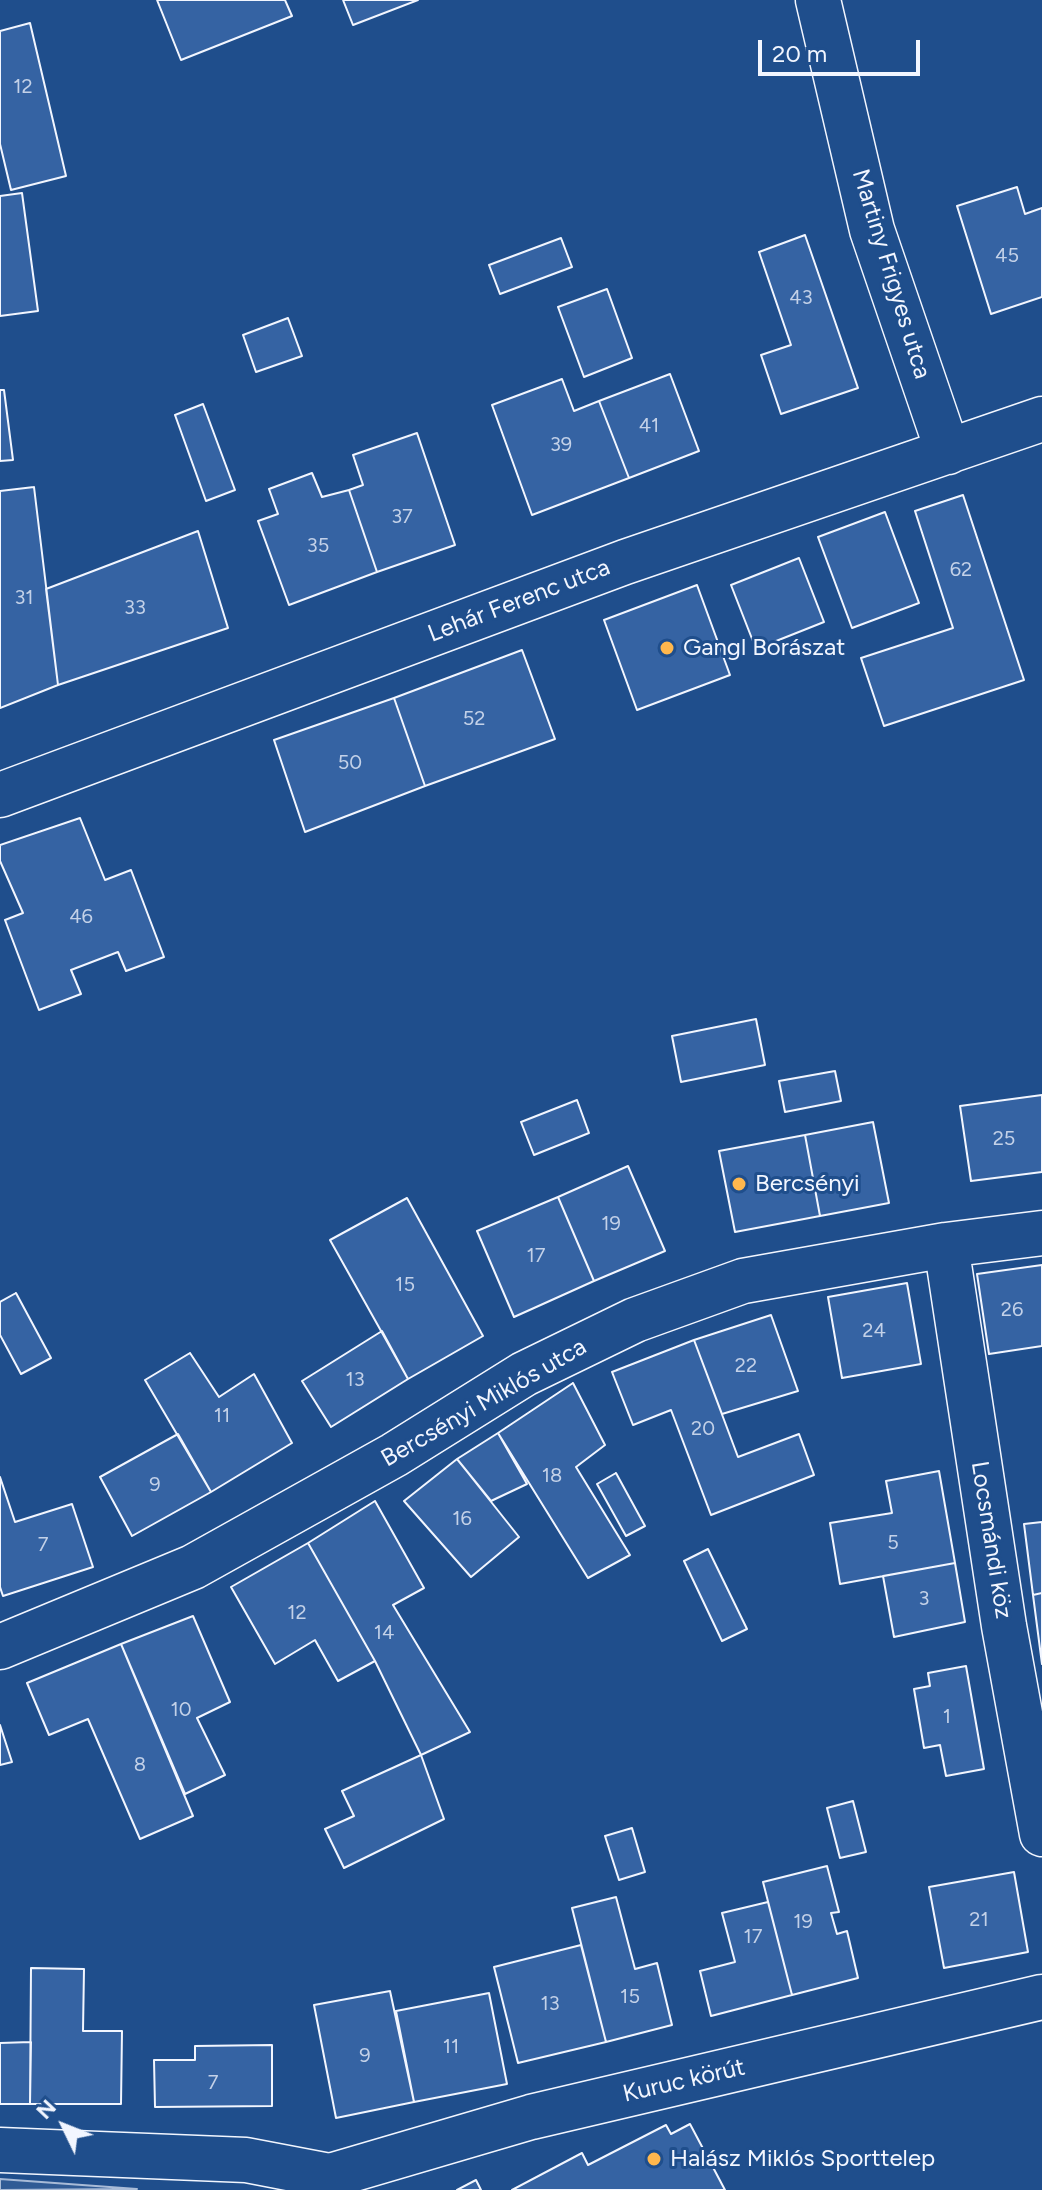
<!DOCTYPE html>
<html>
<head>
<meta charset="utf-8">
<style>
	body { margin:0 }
	#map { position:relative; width:1042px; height:2190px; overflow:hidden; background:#1f4e8c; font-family:Figtree,sans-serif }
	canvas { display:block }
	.north { position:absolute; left:24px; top:2086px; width:80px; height:80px; -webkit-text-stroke:6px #1f4e8c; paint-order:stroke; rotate:313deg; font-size:22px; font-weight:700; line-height:32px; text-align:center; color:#f2f6ff }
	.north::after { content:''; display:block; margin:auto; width:28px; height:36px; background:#f2f6ff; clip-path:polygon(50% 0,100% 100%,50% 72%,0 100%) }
	.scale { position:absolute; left:758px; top:40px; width:162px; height:36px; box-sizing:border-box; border:4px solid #f2f6ff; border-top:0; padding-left:10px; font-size:24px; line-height:28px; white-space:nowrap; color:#f2f6ff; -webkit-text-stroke:6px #1f4e8c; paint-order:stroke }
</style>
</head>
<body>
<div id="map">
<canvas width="1042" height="2190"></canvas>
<div class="north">N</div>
<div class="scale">20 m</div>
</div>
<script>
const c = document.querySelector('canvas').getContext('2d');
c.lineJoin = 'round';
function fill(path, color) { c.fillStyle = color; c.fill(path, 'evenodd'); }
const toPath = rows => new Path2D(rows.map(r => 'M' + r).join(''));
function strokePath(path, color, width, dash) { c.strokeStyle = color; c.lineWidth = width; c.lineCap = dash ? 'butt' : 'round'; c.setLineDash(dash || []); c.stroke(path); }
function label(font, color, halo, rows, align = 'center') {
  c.font = font + ' Figtree,sans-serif'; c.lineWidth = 6; c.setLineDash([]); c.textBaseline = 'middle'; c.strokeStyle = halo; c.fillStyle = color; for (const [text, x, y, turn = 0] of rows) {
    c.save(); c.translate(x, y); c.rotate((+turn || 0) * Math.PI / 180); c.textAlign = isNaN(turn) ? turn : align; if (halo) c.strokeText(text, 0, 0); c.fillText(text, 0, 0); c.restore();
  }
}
const green = toPath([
	[0,2179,137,2189,0,2190,0,2179]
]);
fill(green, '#305b95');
strokePath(green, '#a8bbd7', 2);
const building = toPath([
	[157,0,285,0,292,16,181,60,157,0],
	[343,0,418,0,353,25,343,0],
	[30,23,66,176,11,190,0,144,0,31,30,23],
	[1017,187,1025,214,1042,208,1042,297,991,314,957,206,1017,187],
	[22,193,38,311,0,316,0,196,22,193],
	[805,235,858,388,781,414,761,355,791,345,759,252,805,235],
	[561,238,572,267,500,294,489,265,561,238],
	[607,289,632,358,584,377,558,307,607,289],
	[288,318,302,356,256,372,243,335,288,318],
	[670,374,699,451,629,478,599,401,670,374],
	[562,379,574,411,599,401,629,478,532,515,492,405,562,379],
	[0,390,4,390,13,460,0,461,0,390],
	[203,404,235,490,206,501,175,415,203,404],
	[417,433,455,545,377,572,349,490,363,485,353,455,417,433],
	[312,473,322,497,349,490,377,572,289,605,258,521,278,514,269,489,312,473],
	[34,487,58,685,0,708,0,491,34,487],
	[963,495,1024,680,884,726,861,658,953,628,915,511,963,495],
	[885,512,919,603,852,628,818,537,885,512],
	[198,531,228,628,58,685,46,589,198,531],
	[799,558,824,622,756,649,731,585,799,558],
	[697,585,730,675,637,710,604,620,697,585],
	[522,650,555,739,425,786,394,698,522,650],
	[394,698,425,786,305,832,274,740,394,698],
	[80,818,105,880,131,870,164,957,126,971,118,952,71,970,81,994,39,1010,5,920,23,913,0,861,0,845,80,818],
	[756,1019,765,1065,681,1082,672,1036,756,1019],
	[835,1071,841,1101,785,1112,779,1081,835,1071],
	[1042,1095,1042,1172,971,1181,960,1106,1042,1095],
	[577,1100,589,1133,534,1155,521,1122,577,1100],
	[873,1122,889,1203,820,1216,805,1135,873,1122],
	[805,1135,820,1216,735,1232,719,1151,805,1135],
	[628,1166,665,1251,594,1281,558,1197,628,1166],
	[558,1197,594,1281,514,1317,477,1231,558,1197],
	[407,1198,483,1336,408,1379,330,1240,407,1198],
	[1042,1265,1042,1346,989,1354,977,1274,1042,1265],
	[907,1283,921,1364,842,1378,828,1297,907,1283],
	[16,1293,51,1358,21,1374,0,1335,0,1302,16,1293],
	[771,1315,798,1391,722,1414,694,1340,771,1315],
	[382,1331,408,1379,331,1427,302,1381,382,1331],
	[694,1340,738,1457,799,1434,814,1475,711,1515,671,1410,633,1425,612,1372,694,1340],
	[190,1353,219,1397,254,1374,292,1443,211,1492,145,1380,190,1353],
	[573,1383,605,1445,576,1467,630,1555,588,1578,498,1433,573,1383],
	[498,1433,527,1484,491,1501,457,1459,498,1433],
	[178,1434,211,1492,132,1536,100,1477,178,1434],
	[457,1459,519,1537,471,1577,404,1501,457,1459],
	[939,1471,955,1563,840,1584,830,1523,892,1513,886,1481,939,1471],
	[616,1473,645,1526,626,1536,597,1484,616,1473],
	[0,1477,15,1522,72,1504,93,1567,3,1596,0,1587,0,1477],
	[375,1501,424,1588,393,1605,470,1732,421,1755,375,1661,308,1543,375,1501],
	[1042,1522,1042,1593,1033,1595,1024,1524,1042,1522],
	[308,1543,375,1661,338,1681,315,1640,275,1664,231,1587,308,1543],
	[708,1549,747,1629,722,1641,684,1561,708,1549],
	[955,1563,965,1622,894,1637,883,1576,955,1563],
	[1042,1593,1042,1664,1033,1595,1042,1593],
	[193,1616,230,1702,197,1718,225,1775,185,1794,121,1644,193,1616],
	[121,1644,193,1816,140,1839,88,1719,49,1735,27,1683,121,1644],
	[966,1666,984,1769,946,1776,940,1745,924,1748,914,1689,930,1686,928,1673,966,1666],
	[0,1725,12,1762,0,1765,0,1725],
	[421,1755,444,1819,344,1868,325,1829,354,1816,342,1791,421,1755],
	[853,1801,866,1852,840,1858,827,1808,853,1801],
	[632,1828,645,1872,619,1880,605,1836,632,1828],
	[827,1866,839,1912,831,1913,837,1934,847,1931,858,1978,792,1995,763,1882,827,1866],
	[1014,1872,1028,1952,944,1968,929,1887,1014,1872],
	[616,1897,635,1969,657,1963,672,2025,606,2042,572,1908,616,1897],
	[768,1902,792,1995,711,2016,700,1971,735,1962,722,1913,768,1902],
	[581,1945,606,2042,518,2063,494,1967,581,1945],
	[31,1968,84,1969,83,2031,122,2031,121,2104,30,2104,31,1968],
	[390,1991,414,2102,336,2118,314,2005,390,1991],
	[489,1993,507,2084,414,2102,396,2011,489,1993],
	[31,2042,30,2104,0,2104,0,2043,31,2042],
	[272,2045,272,2106,155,2107,154,2060,195,2060,195,2046,272,2045],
	[690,2124,725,2190,512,2190,582,2153,588,2165,666,2125,671,2134,690,2124],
	[476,2180,481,2190,457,2190,476,2180]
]);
fill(building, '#3563a3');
strokePath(building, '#f2f6ff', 2);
const minor = toPath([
	[818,0,872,230,948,452],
	[0,795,625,562,1042,419],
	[946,1245,1004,1626,1042,1834],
	[0,1647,193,1567,394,1455,524,1374,635,1320,743,1281,946,1245,1042,1233],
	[0,2150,246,2160,330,2176],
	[310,2190,330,2176,531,2117,1042,1997]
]);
strokePath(minor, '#f2f6ff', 47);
strokePath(minor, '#1f4e8c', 44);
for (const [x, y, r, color] of [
	[667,648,8,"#ffb74d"],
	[739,1184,8,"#ffb74d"],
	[654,2159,8,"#ffb74d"]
]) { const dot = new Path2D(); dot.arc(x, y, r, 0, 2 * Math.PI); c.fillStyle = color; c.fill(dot); strokePath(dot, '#1f4e8c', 3); }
label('20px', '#c3d1e8', null, [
	["12",23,87],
	["45",1007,256],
	["43",801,298],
	["41",649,426],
	["39",561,445],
	["37",402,517],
	["35",318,546],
	["62",961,570],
	["31",24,598],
	["33",135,608],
	["52",474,719],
	["50",350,763],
	["46",81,917],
	["25",1004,1139],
	["19",611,1224],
	["17",536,1256],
	["15",405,1285],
	["26",1012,1310],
	["24",874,1331],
	["22",746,1366],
	["13",355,1380],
	["11",222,1416],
	["20",703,1429],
	["18",552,1476],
	["9",155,1485],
	["16",462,1519],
	["5",893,1543],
	["7",43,1545],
	["3",924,1599],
	["12",297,1613],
	["14",384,1633],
	["10",181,1710],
	["1",947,1717],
	["8",140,1765],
	["21",979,1920],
	["19",803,1922],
	["17",753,1937],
	["15",630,1997],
	["13",550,2004],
	["11",451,2047],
	["9",365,2056],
	["7",213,2083]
]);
label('24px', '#f2f6ff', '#1f4e8c', [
	["Martiny Frigyes utca",891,274,73],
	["Lehár Ferenc utca",519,601,-21],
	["Bercsényi Miklós utca",484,1403,-30],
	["Locsmándi köz",991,1540,81],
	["Kuruc körút",684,2081,-13]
]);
label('24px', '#f2f6ff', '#1f4e8c', [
	["Gangl Borászat",683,648],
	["Bercsényi",755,1184],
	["Halász Miklós Sporttelep",670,2159]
], 'left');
</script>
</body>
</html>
